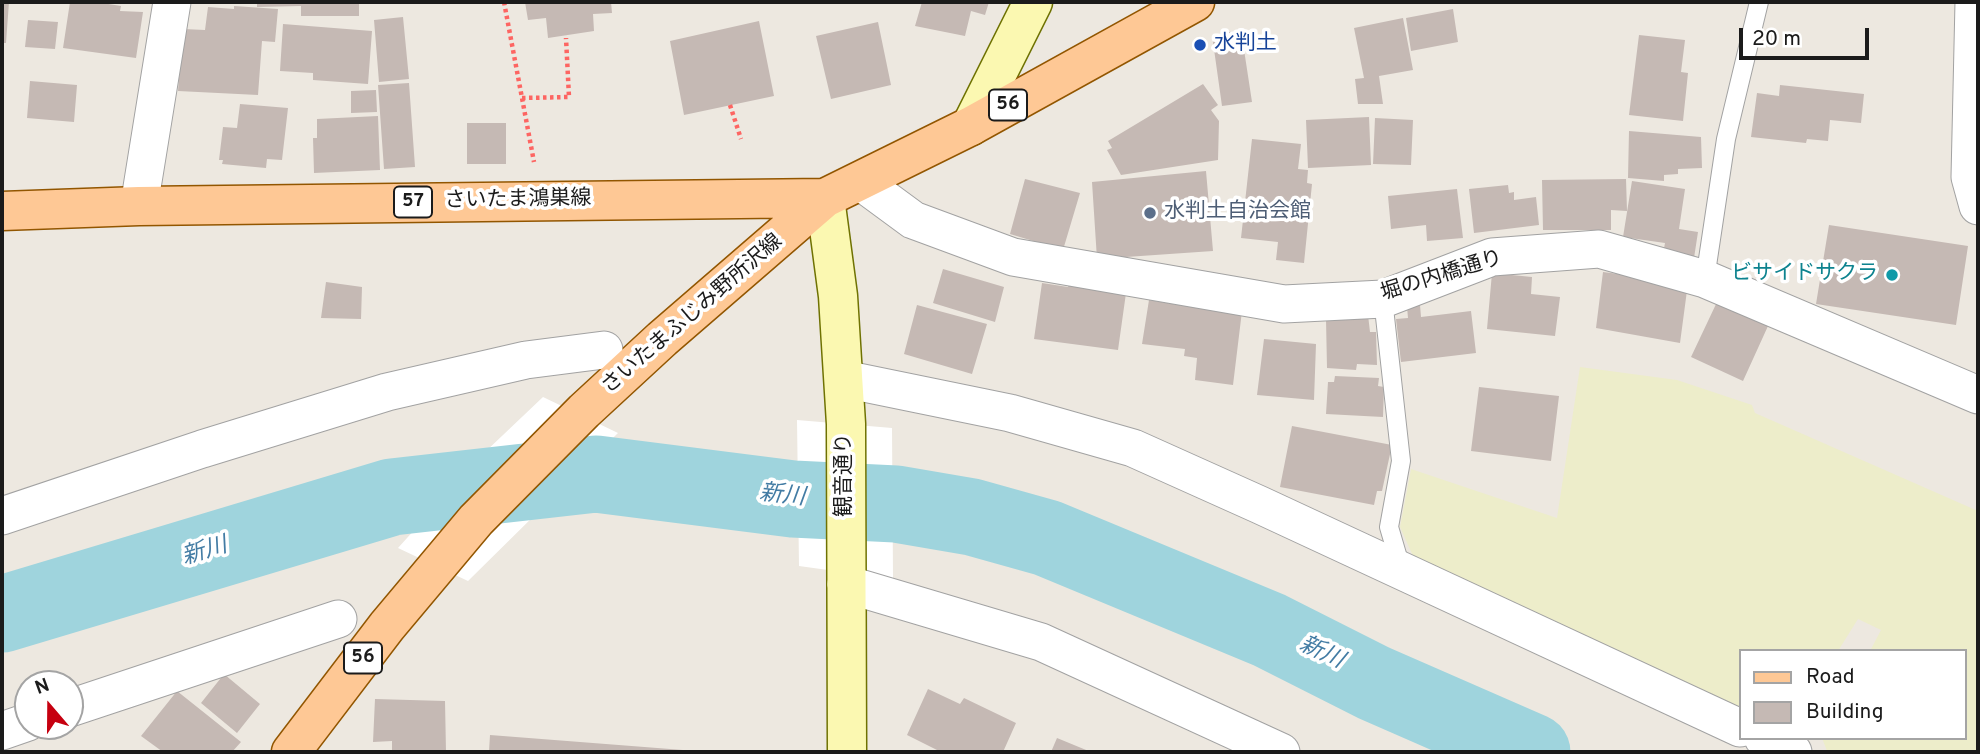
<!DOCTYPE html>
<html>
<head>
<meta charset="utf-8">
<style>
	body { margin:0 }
	#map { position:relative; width:1980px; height:754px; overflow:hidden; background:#ede8e0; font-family:Overpass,sans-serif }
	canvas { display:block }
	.frame { position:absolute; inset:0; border:4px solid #1b1b1b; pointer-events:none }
	.legend { position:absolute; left:1739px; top:649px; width:228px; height:91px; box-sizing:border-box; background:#fff; border:2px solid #a4a4a4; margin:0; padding:9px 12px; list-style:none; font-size:21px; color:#1b1b1b }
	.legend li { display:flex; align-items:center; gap:14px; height:35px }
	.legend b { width:35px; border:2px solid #a4a4a4 }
	.north { position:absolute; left:14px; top:670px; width:70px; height:70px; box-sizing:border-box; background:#fff; border:2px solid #a4a4a4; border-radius:50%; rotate:340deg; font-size:19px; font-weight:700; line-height:28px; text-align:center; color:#1b1b1b }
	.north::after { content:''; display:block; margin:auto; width:24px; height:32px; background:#c60010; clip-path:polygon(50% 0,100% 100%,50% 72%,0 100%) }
	.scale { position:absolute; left:1739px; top:28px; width:130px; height:32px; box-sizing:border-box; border:4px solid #1b1b1b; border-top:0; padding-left:9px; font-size:21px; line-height:24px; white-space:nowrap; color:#1b1b1b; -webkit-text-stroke:5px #fff; paint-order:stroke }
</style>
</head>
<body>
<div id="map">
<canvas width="1980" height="754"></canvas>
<div class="frame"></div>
<ul class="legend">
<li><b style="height:9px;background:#fec895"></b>Road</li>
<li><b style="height:19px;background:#c5b9b4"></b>Building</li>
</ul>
<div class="north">N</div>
<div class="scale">20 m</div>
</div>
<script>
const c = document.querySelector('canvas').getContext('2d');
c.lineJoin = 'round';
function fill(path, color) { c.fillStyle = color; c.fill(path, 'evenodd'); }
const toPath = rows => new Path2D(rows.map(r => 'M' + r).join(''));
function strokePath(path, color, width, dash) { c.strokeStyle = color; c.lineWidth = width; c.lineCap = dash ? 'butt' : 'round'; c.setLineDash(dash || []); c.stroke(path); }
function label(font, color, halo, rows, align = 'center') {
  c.font = font + ' Overpass,"Noto Sans JP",sans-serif'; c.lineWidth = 7; c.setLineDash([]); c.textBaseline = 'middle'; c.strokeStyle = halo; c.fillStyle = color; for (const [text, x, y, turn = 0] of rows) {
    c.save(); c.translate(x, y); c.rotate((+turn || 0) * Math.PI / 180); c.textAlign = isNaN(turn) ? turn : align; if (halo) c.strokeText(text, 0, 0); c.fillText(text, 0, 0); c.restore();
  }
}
fill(toPath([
	[1580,367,1677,380,1752,405,1755,413,1978,511,1978,752,1831,752,1827,751,1822,738,1964,738,1964,651,1870,651,1881,630,1858,619,1838,651,1740,651,1740,712,1413,556,1400,527,1411,469,1557,518]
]), '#ededca');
fill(toPath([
	[543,397,618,433,468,581,398,548,483,454],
	[797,420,892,428,893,579,799,566]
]), '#fff');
strokePath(toPath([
	[2,614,392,497,596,474,793,499,896,504,972,517,1047,538,1269,630,1374,683,1532,752]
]), '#9fd4dd', 77);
fill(toPath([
	[2,2,9,2,6,43,2,43],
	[70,2,96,2,121,6,120,11,143,12,136,58,63,48],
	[257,2,359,2,359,16,301,16,301,6,257,7],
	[525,2,611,2,612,13,593,14,594,31,548,38,546,18,528,20],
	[922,2,989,2,985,15,971,11,965,36,915,26],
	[234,6,278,9,275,42,262,41,258,95,178,91,183,29,205,30,208,7,234,9],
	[1453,9,1458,42,1411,51,1406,18],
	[403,17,409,79,379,82,374,20],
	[1403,18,1413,70,1379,76,1383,104,1358,104,1355,79,1364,78,1354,28],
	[28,20,58,22,55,49,25,47],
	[759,21,774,96,684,115,670,41],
	[878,22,891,85,831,99,816,36],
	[283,24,372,31,368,84,313,80,313,73,280,71],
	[1241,30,1252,102,1222,106,1212,35],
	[1639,35,1685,40,1681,72,1688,73,1683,121,1629,115],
	[30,81,77,85,74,122,27,118],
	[409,83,415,167,384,169,378,85],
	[1203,84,1218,105,1211,110,1219,121,1218,160,1121,175,1107,150,1112,148,1108,141],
	[1780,85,1864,94,1861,123,1830,120,1828,141,1807,139,1806,143,1751,137,1757,93,1779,96],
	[376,90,377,112,351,113,351,91],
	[240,104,288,108,282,160,267,159,266,168,222,164,223,160,219,160,223,127,237,128],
	[378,116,380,170,314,173,313,138,317,138,317,119],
	[1369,117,1371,165,1308,168,1306,120],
	[1375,118,1413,120,1411,165,1373,164],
	[467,123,506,123,506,164,467,164],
	[1629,131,1701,137,1702,168,1678,169,1678,174,1664,175,1664,181,1628,178],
	[1252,139,1301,144,1298,169,1308,170,1307,183,1312,184,1304,263,1276,260,1278,242,1241,238],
	[1206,171,1213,251,1097,259,1092,182],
	[1025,179,1080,193,1063,250,1010,234],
	[1626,179,1627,211,1611,210,1611,230,1543,230,1542,180],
	[1632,181,1685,189,1679,229,1698,232,1694,258,1663,254,1665,243,1623,237],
	[1508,185,1509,193,1514,192,1514,200,1536,197,1539,225,1474,233,1469,189],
	[1457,189,1463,238,1427,241,1426,225,1391,229,1388,196],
	[1829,225,1968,246,1956,325,1816,304],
	[943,269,1004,287,995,322,933,303],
	[1603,272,1688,283,1680,343,1596,328],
	[1492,273,1532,277,1531,294,1560,297,1555,336,1487,329],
	[326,282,362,287,361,319,321,318],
	[1042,283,1068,287,1069,283,1126,293,1118,350,1034,339],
	[1149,300,1192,307,1193,301,1242,311,1233,385,1195,380,1197,358,1184,356,1185,349,1142,344],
	[1717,302,1768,326,1743,381,1691,357],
	[917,305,987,324,972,374,904,354],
	[1420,305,1421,317,1471,311,1476,353,1401,362,1396,319,1408,318,1407,307],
	[1368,315,1370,332,1376,332,1377,365,1357,364,1356,370,1327,368,1326,319],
	[1264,339,1316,344,1314,400,1257,395],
	[1335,376,1379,378,1378,386,1384,387,1383,417,1326,414,1328,382,1334,382],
	[1479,387,1559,396,1551,461,1471,451],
	[1292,426,1392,445,1382,491,1377,491,1374,505,1280,487],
	[224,674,260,704,237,733,201,703],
	[928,689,960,704,964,698,1016,723,1003,752,941,752,907,735],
	[177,691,241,742,232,752,163,752,141,736],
	[375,699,445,701,446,752,392,752,392,741,373,742],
	[490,735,683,750,683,752,489,752],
	[1057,738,1091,752,1051,752]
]), '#c5b9b4');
const lane = toPath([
	[1705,279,1726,139,1759,2],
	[1383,299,1401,461,1389,527,1401,568]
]);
const street = toPath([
	[1974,2,1970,177,1978,206],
	[860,181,913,220,1013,257,1284,304,1383,299,1492,257,1599,249,1705,279,1978,395],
	[139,206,172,2],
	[844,379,1010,413,1133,448,1260,505,1740,728],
	[2,516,202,449,387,392,526,360,604,350],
	[846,584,1041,642,1281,752],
	[70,708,338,619],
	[2,731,28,722],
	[1763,738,1793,752]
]);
const secondary = toPath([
	[971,126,1033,2],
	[825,198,838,296,846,424,847,752]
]);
const primary = toPath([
	[2,211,139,206,825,198],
	[291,752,387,626,476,520,584,411,662,339,825,198,971,126,1195,2]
]);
strokePath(lane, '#a2a2a2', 20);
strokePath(street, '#a2a2a2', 39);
strokePath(secondary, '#6f7202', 41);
strokePath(primary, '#925600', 41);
strokePath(toPath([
	[504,2,534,162],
	[522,98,569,97,566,38],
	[730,105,741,139]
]), '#fd6562', 4.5, [3.5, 3.5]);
strokePath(lane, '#fff', 18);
strokePath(street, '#fff', 37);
strokePath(secondary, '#fbf8b1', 38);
strokePath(primary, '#fec895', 38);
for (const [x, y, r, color] of [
	[1200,45,7,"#1a4fb4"],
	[1150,213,7,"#5c6f8a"],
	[1892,275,7,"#0f9aa8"]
]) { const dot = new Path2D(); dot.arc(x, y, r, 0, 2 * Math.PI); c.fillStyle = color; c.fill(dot); strokePath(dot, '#fff', 2.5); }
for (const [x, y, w] of [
	[1008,105,38],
	[413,202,38],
	[363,658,38]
]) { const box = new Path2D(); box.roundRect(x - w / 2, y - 15.5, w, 31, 5); c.fillStyle = '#fff'; c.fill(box); strokePath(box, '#1b1b1b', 2); }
label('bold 19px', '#1b1b1b', null, [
	["56",1008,105],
	["57",413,202],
	["56",363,658]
]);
label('21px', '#164399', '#fff', [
	["水判土",1214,45]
], 'left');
label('21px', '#1b1b1b', '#fff', [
	["さいたま鴻巣線",518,201,-1],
	["堀の内橋通り",1442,277,-17],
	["さいたまふじみ野所沢線",693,315,-41],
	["観音通り",846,475,-90]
]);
label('21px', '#4e5e75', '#fff', [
	["水判土自治会館",1164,213]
], 'left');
label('21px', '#0d838f', '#fff', [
	["ビサイドサクラ",1878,275]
], 'right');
label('italic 23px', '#437ca4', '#fff', [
	["新川",782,497,6],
	["新川",205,553,-17],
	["新川",1321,654,25]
]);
</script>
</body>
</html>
